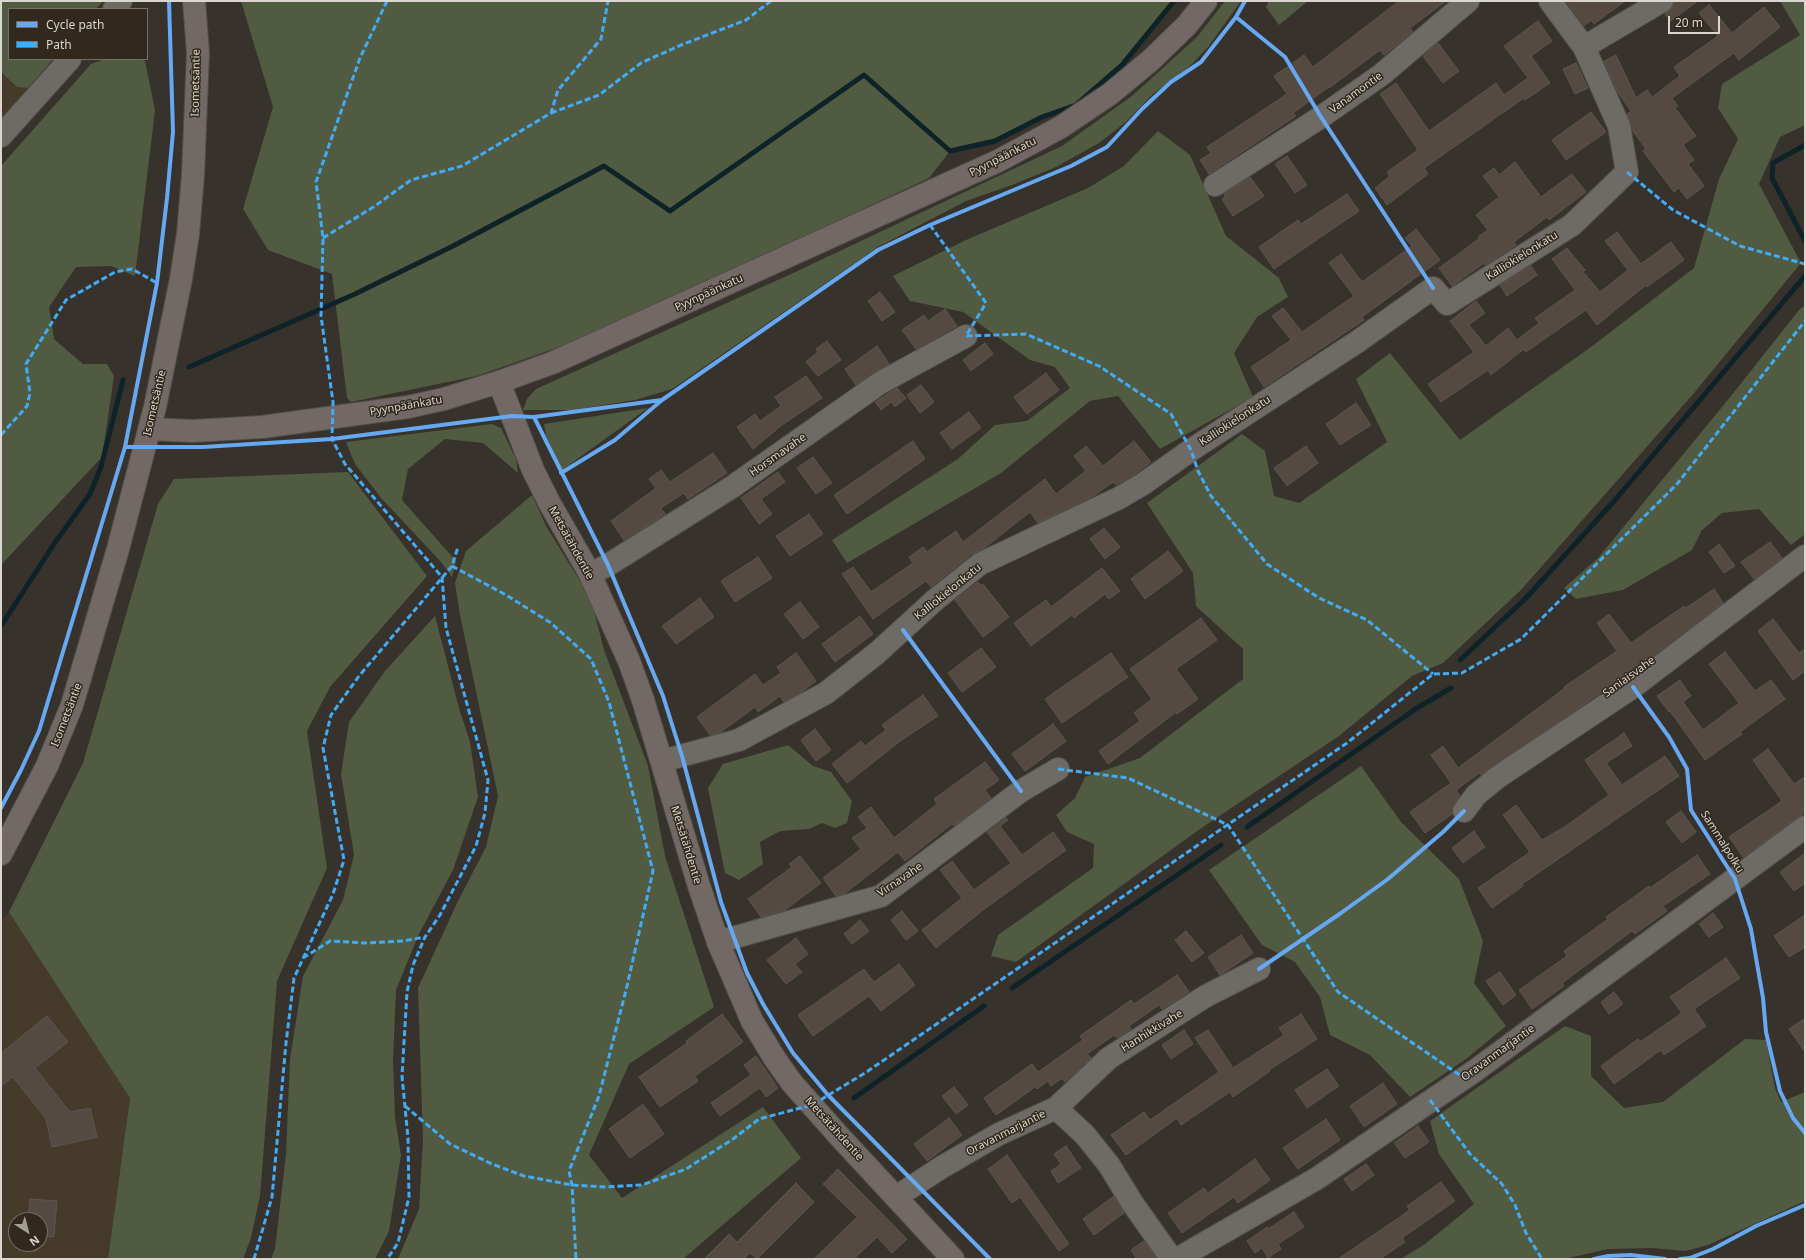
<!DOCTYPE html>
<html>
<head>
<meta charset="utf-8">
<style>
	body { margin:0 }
	#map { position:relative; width:1806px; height:1260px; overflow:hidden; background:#37322c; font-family:"Noto Sans",sans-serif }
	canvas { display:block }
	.frame { position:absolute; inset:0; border:2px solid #dbd6cf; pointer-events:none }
	.legend { position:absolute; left:8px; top:8px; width:140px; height:52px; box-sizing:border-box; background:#31291d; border:1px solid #756e64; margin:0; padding:5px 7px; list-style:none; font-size:12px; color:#dbd6cf }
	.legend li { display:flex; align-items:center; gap:8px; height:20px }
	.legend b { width:20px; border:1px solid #756e64 }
	.north { position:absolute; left:8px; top:1212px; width:40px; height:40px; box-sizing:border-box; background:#31291d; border:1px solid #756e64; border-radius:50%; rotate:144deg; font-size:11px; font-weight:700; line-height:16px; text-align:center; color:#dbd6cf }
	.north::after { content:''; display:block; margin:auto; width:14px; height:18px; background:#a29d96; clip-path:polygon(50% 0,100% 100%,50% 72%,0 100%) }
	.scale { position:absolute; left:1668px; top:16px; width:52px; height:18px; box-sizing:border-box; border:2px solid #dbd6cf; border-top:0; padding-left:5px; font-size:12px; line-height:14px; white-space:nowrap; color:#dbd6cf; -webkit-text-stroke:3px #31291d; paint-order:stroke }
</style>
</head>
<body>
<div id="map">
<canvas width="1806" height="1260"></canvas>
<div class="frame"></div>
<ul class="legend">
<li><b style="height:5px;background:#66a8f1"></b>Cycle path</li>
<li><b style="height:5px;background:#42abf6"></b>Path</li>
</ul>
<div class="north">N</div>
<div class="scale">20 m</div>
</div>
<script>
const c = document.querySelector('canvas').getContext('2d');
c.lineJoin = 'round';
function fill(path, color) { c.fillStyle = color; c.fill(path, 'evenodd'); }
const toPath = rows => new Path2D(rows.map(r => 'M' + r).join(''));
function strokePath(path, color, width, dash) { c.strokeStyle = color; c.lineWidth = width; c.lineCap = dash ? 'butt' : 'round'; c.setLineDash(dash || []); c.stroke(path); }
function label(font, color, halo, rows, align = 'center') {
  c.font = font + ' "Noto Sans",sans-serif'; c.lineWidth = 3; c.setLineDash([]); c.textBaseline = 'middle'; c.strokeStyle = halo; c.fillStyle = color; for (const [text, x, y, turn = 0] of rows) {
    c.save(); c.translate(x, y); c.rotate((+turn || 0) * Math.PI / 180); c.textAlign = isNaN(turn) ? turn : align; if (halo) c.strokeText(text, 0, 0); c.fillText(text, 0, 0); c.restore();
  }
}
fill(toPath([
	[1,72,17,86,28,88,1,120],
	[9,912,130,1098,108,1259,1,1259,1,922],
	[16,1220,40,1220,40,1244,16,1244]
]), '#463a2a');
fill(toPath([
	[1,1,103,1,96,9,9,9,9,59,53,59,28,88,17,87,1,72],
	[241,1,1174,1,1122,65,1076,105,1042,117,995,141,950,151,929,178,716,278,559,347,477,376,351,402,347,398,332,274,268,250,243,209,273,107],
	[1225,1,1241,1,1208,47,1192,64,1152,95,1126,122,1099,143,1056,167,1012,185,966,201,878,247,672,389,635,400,573,410,523,410,527,399,536,389,791,274,1062,146,1132,96,1197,37],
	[1269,1,1308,1,1279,25,1266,7],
	[1780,1,1805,1,1805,125,1780,137,1759,184,1801,263,1694,393,1521,590,1443,663,1412,676,1339,736,1200,829,1016,962,991,956,998,935,1093,868,1094,844,1067,832,1056,815,1075,798,1085,777,1140,758,1243,679,1243,649,1196,606,1193,573,1147,503,1242,434,1265,451,1274,496,1299,503,1387,442,1356,379,1390,353,1460,440,1591,347,1694,268,1719,179,1738,139,1718,108,1722,84,1800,35],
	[105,59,142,59,145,61,155,110,135,276,111,266,76,267,49,307,54,339,83,364,107,364,114,376,102,457,1,565,1,166,91,64],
	[1158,131,1190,155,1226,236,1279,278,1288,297,1257,317,1234,353,1253,397,1160,449,1118,396,1090,401,1001,473,847,563,832,540,958,459,995,425,1027,421,1070,388,1055,367,1030,360,963,312,910,301,893,276,966,240,1088,188,1124,166],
	[1805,305,1805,534,1791,545,1759,509,1722,513,1702,530,1692,550,1623,590,1576,599,1564,588,1598,558,1731,396,1799,310],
	[648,408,562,470,546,435,544,424],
	[492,424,501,428,516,459,518,473,483,443,445,439,408,469,402,500,456,561,452,577,442,563,381,498,355,464,346,442],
	[348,472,427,576,330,687,307,731,327,868,277,981,260,1196,251,1238,243,1259,108,1259,130,1098,9,912,83,763,158,504,174,479],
	[532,495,546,526,591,599,604,650,648,766,665,856,714,1007,629,1064,589,1155,622,1198,763,1107,801,1158,683,1259,398,1259,419,1209,423,1140,418,988,458,901,486,847,498,796,460,615,455,583,466,551],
	[435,616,459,708,470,742,478,797,453,870,418,936,396,990,393,1060,395,1117,401,1155,389,1231,375,1259,271,1259,275,1249,286,1154,290,1059,303,976,343,900,354,855,341,774,349,722,385,671],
	[788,745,813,766,831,772,852,801,847,823,835,828,822,823,809,829,780,831,760,842,763,864,739,880,725,873,708,788,723,764],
	[1361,766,1401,822,1459,879,1483,941,1474,983,1506,1026,1466,1059,1410,1097,1370,1055,1330,1035,1320,997,1295,962,1262,945,1209,870],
	[1565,1026,1591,1036,1591,1076,1624,1108,1663,1102,1745,1039,1766,1040,1775,1088,1781,1102,1805,1092,1805,1201,1708,1245,1685,1251,1652,1248,1608,1249,1564,1259,1401,1259,1425,1244,1474,1204,1439,1154,1430,1121]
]), '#515b41');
strokePath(toPath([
	[1805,145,1773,163,1772,178,1805,241],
	[189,367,355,294,453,246,604,166,670,211,864,75,950,151,995,141,1042,117,1076,105,1122,65,1174,1],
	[1,626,54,544,90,494,101,467,123,380],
	[1460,660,1526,598,1615,500,1805,276],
	[1247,827,1417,708,1451,688],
	[1012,988,1221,845],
	[854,1098,984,1006]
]), '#0e2327', 5);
const building = toPath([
	[1399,1,1446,1,1410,28,1413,32,1384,55,1380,50,1329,88,1329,87,1293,113,1296,116,1209,174,1200,160,1211,153,1207,147,1287,94,1274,76,1304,55,1313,67,1399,1],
	[1566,1,1625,1,1594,24,1591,20,1584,26,1566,1],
	[1674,1,1698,1,1671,21,1665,14,1673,7,1674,1],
	[1709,5,1732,33,1764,7,1780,27,1739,60,1734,53,1672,98,1678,106,1675,108,1696,136,1683,145,1694,160,1688,164,1704,186,1687,199,1679,188,1674,192,1643,151,1646,149,1632,130,1627,114,1631,111,1617,91,1604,61,1616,55,1636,98,1647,90,1652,97,1680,76,1674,67,1718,36,1699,13,1709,5],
	[1538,21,1552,41,1531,56,1550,83,1525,100,1524,98,1424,168,1428,174,1387,205,1375,188,1390,176,1387,172,1418,150,1380,94,1396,83,1429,131,1496,83,1504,95,1528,78,1504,46,1538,21],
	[1438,43,1459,71,1443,83,1423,56,1438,43],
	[1576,63,1588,88,1575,94,1563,69,1576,63],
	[1591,112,1606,132,1566,160,1552,140,1591,112],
	[1287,156,1307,185,1295,193,1275,164,1287,156],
	[1515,162,1541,197,1572,174,1586,192,1549,220,1547,217,1514,242,1516,245,1485,265,1484,263,1452,286,1439,268,1480,238,1478,237,1488,230,1476,215,1499,197,1483,176,1494,168,1499,175,1515,162],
	[1250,177,1264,196,1233,216,1222,199,1225,197,1224,194,1250,177],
	[1347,194,1359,211,1274,269,1259,247,1298,220,1301,224,1347,194],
	[1416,229,1440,260,1362,317,1364,320,1264,387,1251,367,1291,340,1272,316,1283,308,1302,332,1354,296,1329,263,1341,254,1362,282,1412,246,1405,238,1416,229],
	[1617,232,1641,264,1671,242,1684,260,1647,287,1646,285,1597,325,1586,310,1526,352,1524,349,1491,375,1488,370,1441,402,1428,384,1474,352,1450,321,1476,301,1485,313,1469,325,1486,346,1508,328,1517,340,1539,323,1535,318,1575,290,1552,259,1567,248,1585,270,1583,272,1600,292,1628,270,1605,241,1617,232],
	[1531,266,1537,275,1507,296,1500,285,1531,266],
	[880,292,895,312,882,321,868,301,880,292],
	[945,309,957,326,916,349,902,330,924,315,928,321,945,309],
	[827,341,841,360,818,376,806,362,818,352,816,349,827,341],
	[985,343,993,354,971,371,963,360,985,343],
	[877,346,889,364,856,385,845,369,877,346],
	[1046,373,1059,390,1027,414,1014,397,1046,373],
	[806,376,822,398,782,425,753,449,737,427,755,414,760,421,781,406,775,397,806,376],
	[921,385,934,402,920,413,907,395,921,385],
	[897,388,906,398,895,407,891,402,881,410,875,402,897,388],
	[1356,403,1371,425,1340,445,1326,424,1356,403],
	[969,412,981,428,952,449,940,433,969,412],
	[913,441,925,459,847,514,834,495,913,441],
	[1134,441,1151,462,1135,474,1116,485,1113,482,1092,497,1038,523,1030,512,983,549,972,554,931,587,926,581,873,619,842,574,853,567,871,592,913,563,909,557,923,547,927,552,956,531,963,542,1045,479,1056,494,1086,471,1074,456,1086,446,1103,466,1134,441],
	[1306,446,1318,463,1287,486,1274,468,1306,446],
	[713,453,727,473,688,499,684,493,661,508,665,514,624,540,611,521,656,488,649,479,661,470,670,482,713,453],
	[813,457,832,483,816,494,797,468,813,457],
	[778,472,785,482,761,499,772,514,759,524,741,498,778,472],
	[809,514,823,534,790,556,776,536,809,514],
	[1104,528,1120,547,1105,559,1090,539,1104,528],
	[1770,542,1782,558,1754,579,1741,562,1770,542],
	[1719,544,1735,566,1724,573,1709,552,1719,544],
	[1168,551,1183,571,1145,599,1131,579,1168,551],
	[758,557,772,578,735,602,721,581,758,557],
	[1102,568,1120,591,1109,599,1105,594,1074,618,1072,615,1031,646,1014,623,1046,600,1051,607,1102,568],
	[978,582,981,586,983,584,1009,617,983,637,955,600,978,582],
	[1714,589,1723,603,1637,668,1481,775,1479,773,1456,790,1460,796,1454,804,1452,814,1425,833,1410,812,1451,783,1431,755,1443,746,1458,768,1565,688,1564,687,1617,651,1597,623,1609,614,1631,643,1684,606,1686,608,1714,589],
	[700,598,714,617,676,644,662,626,700,598],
	[800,602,819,627,803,639,784,614,800,602],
	[860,616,873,634,835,662,822,644,860,616],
	[1201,618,1217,640,1176,669,1198,699,1177,714,1176,712,1108,764,1099,751,1140,721,1134,713,1152,699,1130,669,1201,618],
	[1773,619,1799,653,1805,649,1805,671,1793,680,1758,631,1773,619],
	[981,648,996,667,962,692,948,673,981,648],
	[1725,652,1755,691,1771,680,1785,699,1740,732,1742,734,1705,760,1670,711,1669,712,1657,696,1680,680,1691,696,1683,702,1703,730,1739,703,1709,664,1725,652],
	[796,653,816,681,800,693,784,702,780,696,758,712,755,707,721,732,710,735,697,717,755,674,763,685,781,673,777,667,796,653],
	[1111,653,1128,677,1062,723,1045,699,1111,653],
	[923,695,938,716,899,742,847,783,832,764,861,741,865,746,886,730,882,725,923,695],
	[1053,724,1066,741,1025,771,1012,754,1053,724],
	[815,729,831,750,816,761,801,740,815,729],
	[1624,733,1632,746,1606,763,1622,785,1665,756,1679,776,1522,884,1523,886,1492,908,1478,888,1530,852,1503,815,1516,805,1542,840,1566,826,1609,795,1585,760,1624,733],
	[1768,749,1794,784,1805,777,1805,812,1743,857,1729,837,1782,801,1753,760,1768,749],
	[985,762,999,780,985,790,991,798,954,826,952,824,905,861,898,852,844,894,836,896,823,878,861,849,852,838,867,828,858,817,871,807,894,838,937,804,934,799,985,762],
	[1681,811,1696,832,1682,843,1666,822,1681,811],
	[1006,818,1008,820,1000,826,1022,855,1053,832,1066,850,983,910,936,948,922,930,962,898,940,870,952,861,974,890,1011,863,987,832,1006,818],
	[1474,831,1485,847,1463,863,1452,848,1474,831],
	[1805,853,1805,883,1794,891,1780,872,1805,853],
	[1697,855,1710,874,1663,906,1667,911,1635,934,1632,931,1562,983,1564,986,1532,1009,1519,990,1567,956,1564,951,1608,919,1606,917,1649,886,1650,888,1697,855],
	[800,856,821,883,785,910,761,917,748,899,792,867,789,864,800,856],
	[902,911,918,931,906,940,891,920,902,911],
	[1713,913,1723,927,1709,937,1699,924,1713,913],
	[1805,915,1805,947,1789,957,1774,936,1805,915],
	[860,920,869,931,852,944,844,934,860,920],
	[1186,931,1204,953,1192,962,1175,940,1186,931],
	[1241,935,1253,953,1220,975,1208,957,1241,935],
	[796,938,808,954,795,964,802,972,786,984,767,960,796,938],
	[1726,958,1740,978,1694,1009,1706,1026,1664,1055,1661,1050,1614,1084,1601,1066,1638,1039,1640,1042,1682,1013,1670,997,1726,958],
	[899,964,915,985,881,1011,869,996,813,1036,798,1015,864,969,874,982,899,964],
	[1500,972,1516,995,1503,1005,1486,981,1500,972],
	[1177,975,1189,992,1162,1009,1159,1005,1129,1026,1131,1029,1117,1038,1114,1035,1087,1054,1091,1058,1065,1082,1062,1078,1051,1086,1048,1081,1037,1089,1035,1087,996,1115,984,1098,1032,1064,1038,1072,1083,1040,1080,1036,1131,1000,1134,1004,1177,975],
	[1614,992,1623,1004,1609,1014,1601,1002,1614,992],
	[722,1014,743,1042,695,1076,698,1081,660,1107,639,1077,687,1043,686,1041,722,1014],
	[1301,1014,1317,1039,1269,1070,1270,1071,1233,1097,1230,1092,1181,1125,1177,1118,1126,1155,1111,1135,1144,1112,1150,1120,1219,1072,1195,1038,1208,1030,1233,1068,1284,1035,1279,1028,1301,1014],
	[47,1016,68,1042,35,1068,70,1112,90,1108,97,1137,52,1147,46,1119,13,1077,1,1086,1,1053,47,1016],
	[1805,1018,1805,1052,1789,1029,1805,1018],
	[1184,1030,1193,1044,1171,1059,1162,1045,1184,1030],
	[756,1056,778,1088,766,1097,760,1088,720,1116,711,1103,751,1075,744,1065,756,1056],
	[1327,1069,1339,1086,1307,1108,1295,1090,1327,1069],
	[1383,1083,1397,1104,1364,1127,1350,1106,1383,1083],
	[954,1087,968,1105,956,1114,942,1096,954,1087],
	[643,1104,664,1134,630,1158,609,1129,643,1104],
	[949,1118,962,1135,927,1161,914,1144,949,1118],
	[1326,1119,1340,1140,1298,1169,1283,1148,1326,1119],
	[1418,1126,1429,1142,1405,1158,1394,1143,1418,1126],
	[1066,1146,1081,1168,1058,1183,1051,1171,1061,1164,1054,1154,1066,1146],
	[1007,1155,1069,1244,1059,1251,1020,1197,1012,1203,988,1169,1007,1155],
	[1255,1159,1270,1180,1238,1203,1234,1197,1182,1233,1168,1213,1204,1188,1208,1193,1255,1159],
	[1366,1164,1374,1175,1352,1191,1344,1179,1366,1164],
	[838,1169,907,1239,892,1253,877,1237,854,1259,814,1259,857,1217,823,1184,838,1169],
	[1441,1182,1455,1201,1402,1238,1405,1242,1380,1259,1338,1259,1410,1210,1407,1206,1441,1182],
	[796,1183,814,1202,757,1259,750,1253,744,1259,704,1259,729,1234,737,1242,796,1183],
	[1114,1196,1124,1213,1094,1235,1083,1219,1114,1196],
	[30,1199,57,1201,54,1237,40,1236,40,1220,28,1220,30,1199],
	[1294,1212,1304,1227,1278,1244,1281,1249,1268,1258,1262,1248,1255,1253,1247,1241,1267,1227,1268,1229,1294,1212],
	[1144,1241,1157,1259,1137,1259,1131,1250,1144,1241]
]);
fill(building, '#554a42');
strokePath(building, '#5b5551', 1);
const minor = toPath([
	[114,9,121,1],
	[1584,47,1662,1],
	[1,136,70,59],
	[1215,185,1321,117,1381,75,1468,1],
	[590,574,608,565,732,487,880,383,966,336],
	[662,761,739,740,826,693,877,653,935,600,980,564,1119,498,1143,484,1191,450,1357,342,1433,288,1447,304,1572,225,1627,172,1619,126,1584,47,1550,1],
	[1464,811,1476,795,1498,777,1633,687,1805,556],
	[718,942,881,896,1021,791,1058,769],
	[1056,1108,1109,1058,1206,996,1259,969],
	[896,1197,942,1167,999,1134,1056,1108,1085,1135,1109,1165,1133,1204,1172,1259],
	[1177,1259,1316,1179,1476,1070,1805,827]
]);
const major = toPath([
	[499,382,533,470,550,504,590,574,629,661,643,700,699,886,718,942,752,1021,775,1059,792,1083,840,1137,953,1259],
	[149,429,193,431,262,427,408,407,444,399,499,382,552,363,998,161,1061,127,1110,94,1151,60,1187,25,1206,1],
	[1,854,47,766,72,705,118,549,155,407,181,279,188,234,193,175,198,53,194,1]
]);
strokePath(minor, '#534f49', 24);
strokePath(major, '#534f49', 24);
strokePath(minor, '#6e6a65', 22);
strokePath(major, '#726966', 22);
strokePath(toPath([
	[387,1,360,58,316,182,323,238,321,316,333,402,332,439,345,464,442,577,446,628,488,780,485,813,476,846,440,915,425,937,413,965,407,992,402,1076,408,1138,409,1197,398,1243,387,1259],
	[551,113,599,95,641,63,681,45,746,20,771,1],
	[1627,172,1673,210,1740,246,1805,264],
	[930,225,986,303,966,336,1026,334,1099,366,1171,414,1191,450,1198,471,1211,496,1267,564,1319,598,1367,620,1433,674],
	[323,238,375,206,411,180,462,166,551,113,558,90,601,39,608,1],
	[1,435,27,406,30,393,26,364,66,300,115,272,132,269,157,283],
	[452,566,506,595,551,623,591,659,609,702,653,871,627,986,599,1096,569,1171,572,1185,576,1259],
	[1058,769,1128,778,1228,825,1338,992,1464,1078],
	[303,958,330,941,365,943,403,941,425,937],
	[1430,1100,1470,1154,1502,1184,1515,1205,1526,1233,1542,1259],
	[405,1106,450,1144,492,1164,524,1176,572,1185,605,1187,642,1185,686,1169,733,1139,759,1119,812,1105,865,1073,1347,743,1433,674,1462,673,1521,639,1677,484,1805,321],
	[254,1259,272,1197,286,1043,294,978,333,894,344,860,323,748,331,715,359,676,452,566,458,547]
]), '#42abf6', 3, [6, 3]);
strokePath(toPath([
	[1236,17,1285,57,1321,117,1433,288],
	[534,417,608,565,663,696,682,756,721,902,747,973,763,1004,793,1053,828,1095,990,1259],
	[125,447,203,447,332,439,512,416,534,417,662,400,878,250,930,225,1071,166,1107,147,1142,109,1171,82,1201,62,1236,17,1245,1],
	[561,473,615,440,662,400],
	[903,630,1021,791],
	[1633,687,1669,737,1687,769,1691,810,1735,879,1751,929,1763,998,1766,1032,1780,1091,1793,1118,1805,1133],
	[1,808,21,770,39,731,125,447,157,283,167,198,173,132,169,1],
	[1259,969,1341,913,1388,879,1443,832,1464,811],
	[1594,1259,1608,1256,1631,1255,1665,1259],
	[1680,1259,1690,1258,1713,1249,1756,1226,1805,1205]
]), '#66a8f1', 4);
label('11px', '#dbd6cf', '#31291d', [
	["Isometsäntie",196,83,-89],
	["Vanamontie",1356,93,-36],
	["Pyynpäänkatu",1003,157,-27],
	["Kalliokielonkatu",1522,256,-32],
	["Pyynpäänkatu",709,293,-25],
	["Isometsäntie",155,403,-77],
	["Pyynpäänkatu",406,406,-10],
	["Kalliokielonkatu",1235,421,-33],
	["Horsmavahe",778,455,-35],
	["Metsätähdentie",571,543,61],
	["Kalliokielonkatu",948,592,-39],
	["Saniaisvahe",1629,677,-36],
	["Isometsäntie",67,715,-69],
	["Sammalpolku",1722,842,58],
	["Metsätähdentie",686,845,73],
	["Virnavahe",900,880,-34],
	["Hanhikkivahe",1152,1031,-32],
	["Oravanmarjantie",1498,1053,-36],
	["Metsätähdentie",834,1129,48],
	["Oravanmarjantie",1006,1133,-27]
]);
</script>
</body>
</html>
